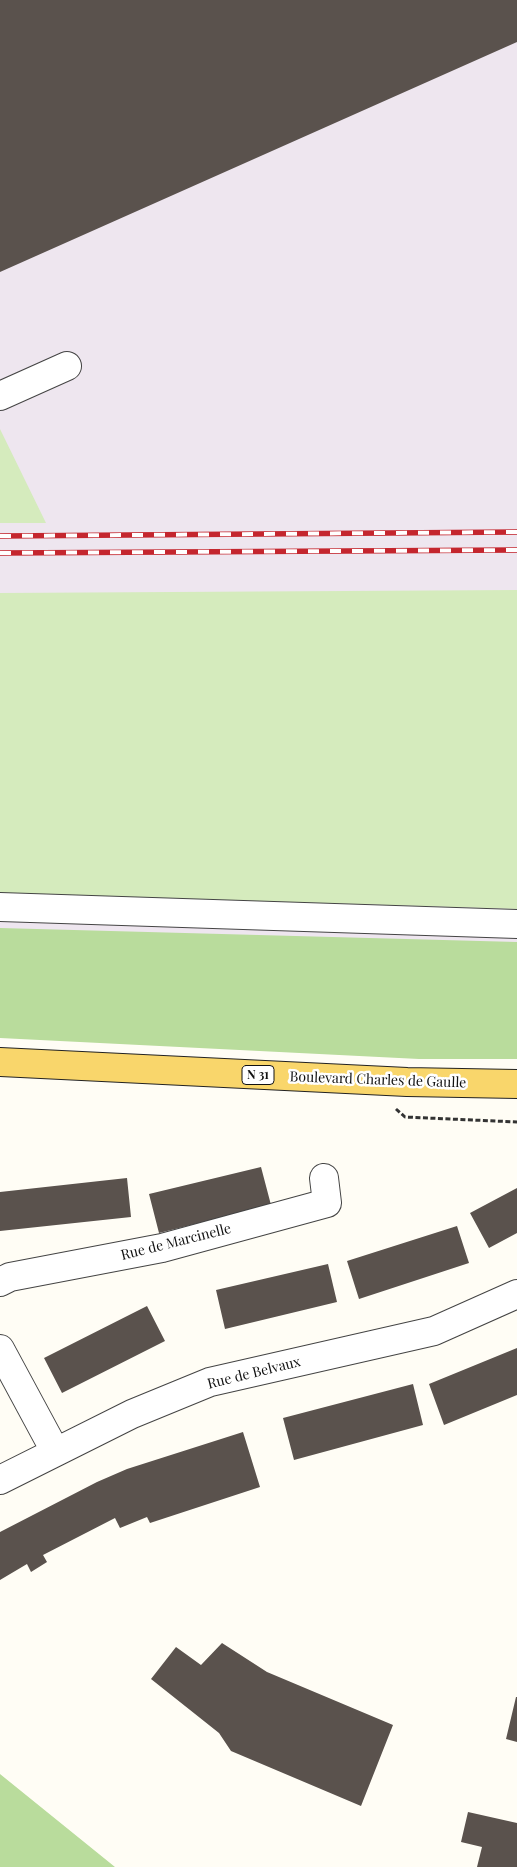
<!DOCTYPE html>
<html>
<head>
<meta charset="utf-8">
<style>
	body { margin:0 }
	canvas { display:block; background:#fffdf5 }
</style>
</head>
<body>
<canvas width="517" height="1867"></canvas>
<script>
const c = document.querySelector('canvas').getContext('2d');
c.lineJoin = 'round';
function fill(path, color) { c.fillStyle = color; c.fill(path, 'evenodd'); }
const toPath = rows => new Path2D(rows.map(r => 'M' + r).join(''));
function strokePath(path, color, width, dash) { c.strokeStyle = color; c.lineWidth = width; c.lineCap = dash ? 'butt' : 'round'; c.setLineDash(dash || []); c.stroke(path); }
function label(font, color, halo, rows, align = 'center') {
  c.font = font + ' "Playfair Display",serif'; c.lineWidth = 5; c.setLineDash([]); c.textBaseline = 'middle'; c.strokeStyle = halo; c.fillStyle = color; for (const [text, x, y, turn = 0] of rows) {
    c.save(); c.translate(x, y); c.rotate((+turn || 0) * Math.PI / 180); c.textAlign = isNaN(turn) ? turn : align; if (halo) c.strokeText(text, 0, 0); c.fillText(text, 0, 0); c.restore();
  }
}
fill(toPath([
	[0,0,517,0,517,963,0,948]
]), '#eee6ef');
fill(toPath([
	[0,429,46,523,0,523],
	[517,590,517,909,0,893,0,593]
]), '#d5ebbd');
fill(toPath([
	[0,928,517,942,517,1059,419,1059,0,1038],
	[0,1774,115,1867,0,1867]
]), '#b9dc9c');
fill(toPath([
	[0,0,517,0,517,42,0,272],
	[261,1167,271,1205,159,1233,149,1194],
	[127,1178,131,1217,0,1231,0,1192],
	[517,1188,517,1233,489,1248,470,1213],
	[457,1226,469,1263,359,1299,347,1261],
	[328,1264,337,1302,225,1329,216,1290],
	[147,1306,165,1341,62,1393,44,1358],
	[517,1348,517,1395,444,1425,429,1384],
	[413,1384,423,1425,294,1460,283,1418],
	[243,1432,260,1487,150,1523,147,1517,120,1528,115,1518,43,1555,47,1562,31,1572,27,1564,0,1580,0,1532,97,1482,127,1469],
	[222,1643,267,1672,393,1725,361,1806,231,1751,219,1733,151,1679,176,1647,201,1665],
	[516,1697,517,1697,517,1742,506,1739],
	[468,1812,517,1823,517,1867,477,1867,482,1847,461,1842]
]), '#5a524d');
const minor = toPath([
	[0,396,67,366],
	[0,907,517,924],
	[0,1282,10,1277,162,1248,327,1203,324,1178],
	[0,1349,55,1451],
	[0,1480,132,1414,210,1382,434,1331,517,1294]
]);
const major = toPath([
	[0,1062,407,1082,517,1084]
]);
strokePath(minor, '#444', 30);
strokePath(major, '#222', 30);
strokePath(toPath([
	[396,1109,405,1117,517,1122]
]), '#333', 3, [5, 2.5]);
strokePath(minor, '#fff', 28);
strokePath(major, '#f9d66b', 28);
const rail = toPath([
	[0,536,517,532],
	[0,553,517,550]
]);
strokePath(rail, '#c4262e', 5.5);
strokePath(rail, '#fff', 4, [11]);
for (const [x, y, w] of [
	[258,1075,32]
]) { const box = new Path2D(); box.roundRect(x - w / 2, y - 9.5, w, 19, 4); c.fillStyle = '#fff'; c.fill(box); strokePath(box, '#111', 1); }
label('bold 12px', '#111', null, [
	["N 31",258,1075]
]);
label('14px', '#111', '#fff', [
	["Boulevard Charles de Gaulle",378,1080,2],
	["Rue de Marcinelle",176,1242,-14],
	["Rue de Belvaux",254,1373,-14]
]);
</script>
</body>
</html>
